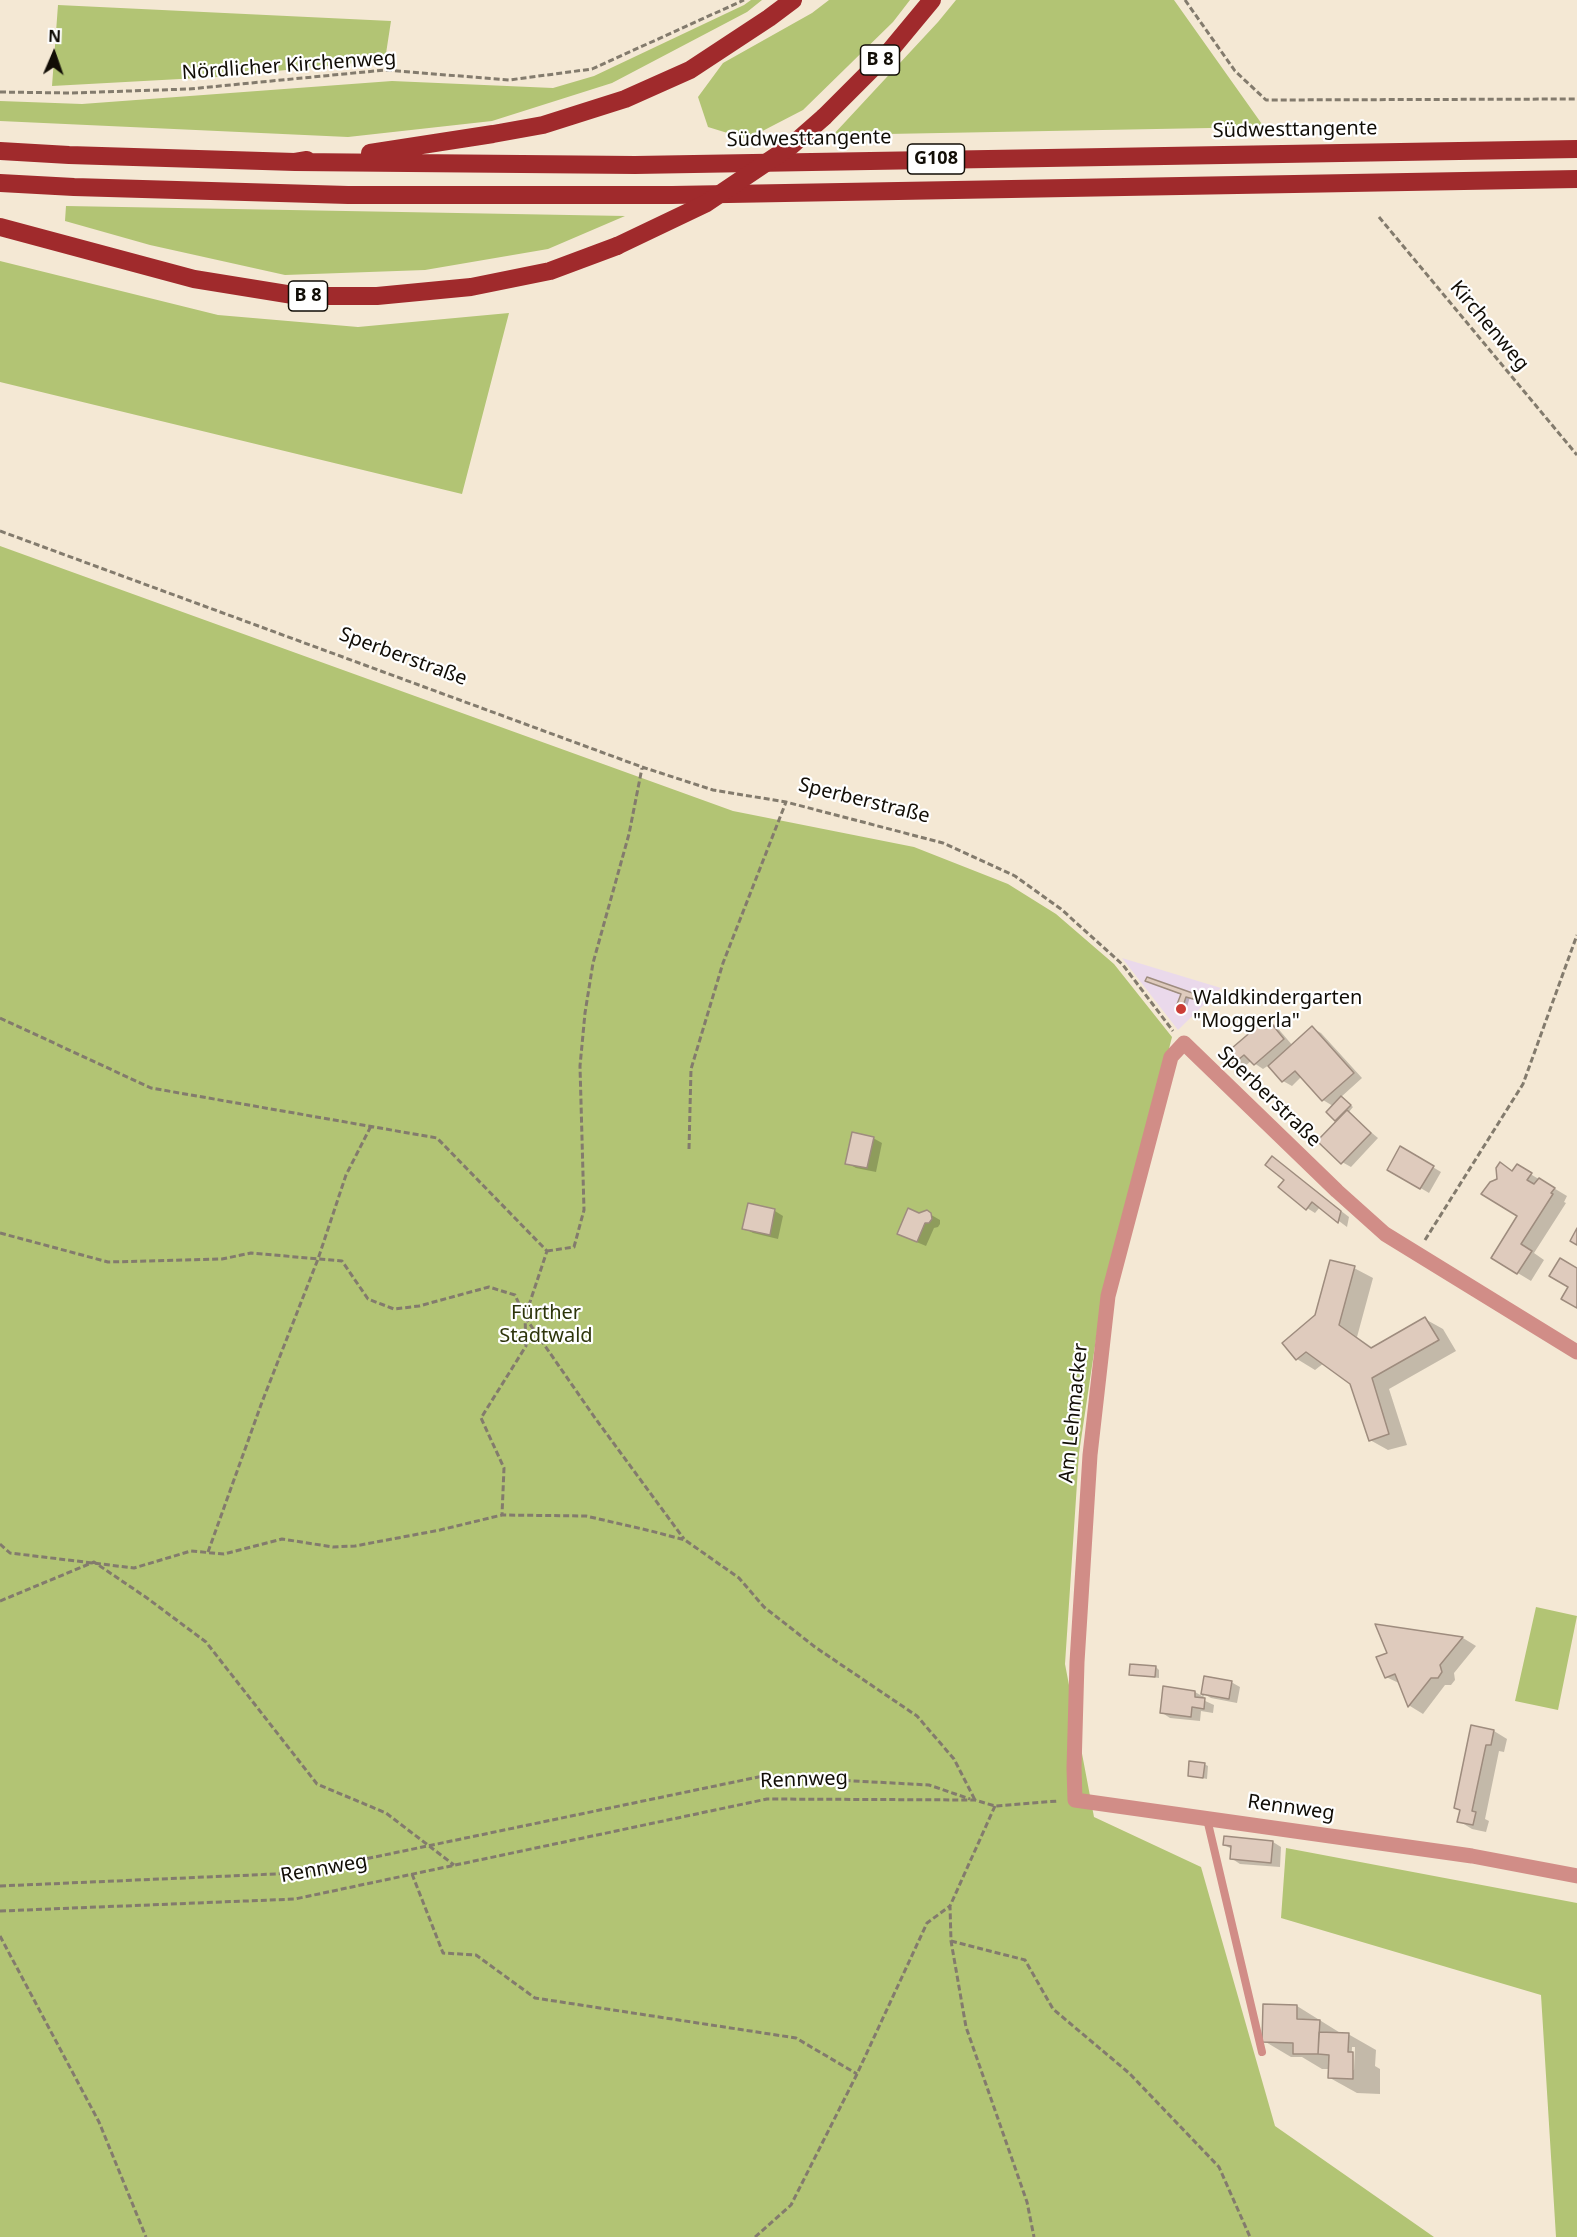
<!DOCTYPE html>
<html>
<head>
<meta charset="utf-8">
<style>
	body { margin:0 }
	#map { position:relative; width:1577px; height:2237px; overflow:hidden; background:#f4e8d4; font-family:"Noto Sans",sans-serif }
	canvas { display:block }
	.north { position:absolute; left:24px; top:24px; width:60px; height:60px; -webkit-text-stroke:4px #fff; paint-order:stroke; rotate:2deg; font-size:16px; font-weight:700; line-height:24px; text-align:center; color:#110d06 }
	.north::after { content:''; display:block; margin:auto; width:21px; height:27px; background:#110d06; clip-path:polygon(50% 0,100% 100%,50% 72%,0 100%) }
</style>
</head>
<body>
<div id="map">
<canvas width="1577" height="2237"></canvas>
<div class="north">N</div>
</div>
<script>
const c = document.querySelector('canvas').getContext('2d');
c.lineJoin = 'round';
function fill(path, color) { c.fillStyle = color; c.fill(path, 'evenodd'); }
const toPath = rows => new Path2D(rows.map(r => 'M' + r).join(''));
function strokePath(path, color, width, dash) { c.strokeStyle = color; c.lineWidth = width; c.lineCap = dash ? 'butt' : 'round'; c.setLineDash(dash || []); c.stroke(path); }
function label(font, color, halo, rows, align = 'center') {
  c.font = font + ' "Noto Sans",sans-serif'; c.lineWidth = 4.5; c.setLineDash([]); c.textBaseline = 'middle'; c.strokeStyle = halo; c.fillStyle = color; for (const [text, x, y, turn = 0] of rows) {
    c.save(); c.translate(x, y); c.rotate((+turn || 0) * Math.PI / 180); c.textAlign = isNaN(turn) ? turn : align; if (halo) c.strokeText(text, 0, 0); c.fillText(text, 0, 0); c.restore();
  }
}
fill(toPath([
	[1122,958,1221,988,1178,1030]
]), '#ead9eb');
fill(toPath([
	[751,0,762,0,747,12,612,83,492,121,348,137,0,121,0,101,82,104,392,81,553,88,594,76,744,5],
	[829,0,910,0,893,22,803,110,747,139,708,127,698,97,723,63,812,13],
	[956,0,1174,0,1264,127,833,135,938,22],
	[58,5,391,21,385,60,217,77,52,86],
	[66,206,625,216,548,249,425,270,285,275,150,245,65,221],
	[0,261,218,315,358,327,509,313,462,494,0,382],
	[0,546,733,811,914,847,1008,884,1056,914,1114,964,1172,1037,1098,1326,1079,1453,1065,1664,1094,1817,1201,1867,1275,2126,1434,2237,0,2237],
	[1536,1607,1577,1616,1558,1710,1515,1701],
	[1286,1848,1577,1903,1577,2237,1556,2237,1541,1995,1281,1918]
]), '#b2c474');
fill(toPath([
	[1148,978,1201,998,1204,1000,1204,1002,1190,997,1186,1010,1181,1009,1182,995,1151,983],
	[1267,1020,1275,1025,1293,1046,1312,1028,1321,1033,1362,1078,1341,1097,1353,1107,1348,1113,1378,1138,1351,1167,1342,1162,1339,1121,1336,1120,1333,1106,1323,1100,1302,1076,1292,1086,1283,1081,1269,1065,1263,1069,1251,1061,1243,1068,1234,1063],
	[873,1138,882,1143,876,1172,856,1168,847,1163],
	[1401,1148,1441,1172,1429,1193,1389,1169],
	[1272,1158,1349,1217,1347,1227,1320,1207,1315,1213,1307,1208],
	[1500,1164,1513,1172,1517,1166,1567,1196,1564,1202,1566,1203,1534,1253,1544,1260,1531,1281,1493,1258,1519,1216,1499,1180],
	[775,1211,783,1216,778,1239,753,1233,744,1228],
	[926,1212,940,1220,940,1224,938,1227,934,1228,926,1246,907,1238,919,1214],
	[1354,1268,1373,1278,1357,1337,1373,1348,1425,1319,1443,1329,1456,1351,1389,1389,1407,1445,1388,1450,1370,1440,1352,1383,1324,1363,1315,1370,1297,1359,1317,1316],
	[1378,1626,1463,1638,1476,1646,1454,1673,1455,1680,1451,1685,1445,1685,1423,1714,1410,1706,1401,1684,1386,1677,1389,1654],
	[1156,1667,1159,1670,1159,1678,1130,1674],
	[1205,1678,1231,1682,1240,1687,1237,1703,1211,1698,1204,1694,1203,1700,1214,1705,1213,1713,1201,1711,1200,1721,1170,1718,1161,1712,1195,1692,1202,1696],
	[1472,1727,1494,1731,1507,1739,1504,1752,1499,1751,1485,1819,1489,1821,1486,1832,1472,1829,1459,1821],
	[1204,1764,1208,1766,1207,1779,1189,1775],
	[1273,1842,1281,1847,1280,1867,1240,1864,1231,1858,1232,1849,1224,1845],
	[1297,2006,1342,2034,1348,2034,1376,2050,1375,2066,1380,2069,1380,2094,1357,2093,1330,2078,1330,2069,1322,2069,1302,2057,1291,2057,1264,2041],
	[1352,2047,1355,2047,1354,2070,1351,2070]
]), '#0003');
const building = toPath([
	[1147,977,1201,996,1200,1001,1186,997,1182,1009,1176,1007,1181,994,1145,981,1147,977],
	[1267,1018,1284,1039,1254,1065,1244,1055,1233,1064,1225,1054,1267,1018],
	[1312,1026,1354,1073,1322,1101,1295,1071,1282,1082,1268,1066,1312,1026],
	[1341,1096,1351,1105,1335,1121,1326,1112,1341,1096],
	[1347,1110,1371,1133,1341,1164,1317,1141,1347,1110],
	[852,1132,874,1137,867,1168,845,1164,852,1132],
	[1400,1146,1434,1166,1420,1189,1387,1170,1400,1146],
	[1272,1156,1341,1211,1338,1223,1312,1202,1306,1210,1278,1187,1284,1180,1265,1165,1272,1156],
	[1500,1162,1512,1171,1517,1164,1532,1173,1527,1180,1534,1184,1539,1178,1555,1188,1551,1193,1553,1194,1521,1244,1532,1251,1517,1274,1491,1258,1517,1216,1481,1194,1490,1182,1497,1179,1496,1168,1500,1162],
	[748,1203,775,1209,770,1235,742,1229,748,1203],
	[908,1208,919,1213,927,1210,931,1213,932,1219,929,1223,925,1223,917,1242,897,1234,908,1208],
	[1577,1228,1577,1245,1570,1241,1577,1228],
	[1560,1258,1577,1268,1577,1308,1561,1299,1568,1287,1549,1276,1560,1258],
	[1330,1260,1355,1266,1339,1325,1371,1348,1425,1317,1439,1340,1372,1378,1389,1434,1369,1441,1350,1384,1306,1352,1296,1360,1282,1343,1315,1315,1330,1260],
	[1375,1624,1463,1637,1440,1665,1442,1672,1438,1678,1431,1678,1408,1707,1395,1674,1385,1678,1376,1657,1387,1653,1375,1624],
	[1130,1664,1156,1666,1155,1677,1129,1675,1130,1664],
	[1204,1676,1232,1681,1229,1699,1201,1694,1204,1676],
	[1163,1686,1195,1691,1195,1697,1205,1698,1204,1709,1192,1707,1191,1717,1160,1713,1163,1686],
	[1471,1725,1494,1730,1491,1745,1486,1745,1472,1811,1476,1812,1473,1825,1457,1822,1460,1810,1454,1808,1471,1725],
	[1189,1761,1205,1763,1203,1778,1188,1776,1189,1761],
	[1224,1836,1273,1841,1271,1863,1230,1859,1231,1846,1223,1845,1224,1836],
	[1263,2004,1297,2005,1297,2019,1320,2020,1318,2054,1293,2054,1293,2043,1262,2042,1263,2004],
	[1319,2032,1349,2033,1348,2052,1353,2052,1353,2079,1328,2078,1329,2055,1318,2054,1319,2032]
]);
fill(building, '#dfcbbd');
strokePath(building, '#9e8c7e', 1.5);
strokePath(toPath([
	[1185,0,1235,71,1266,100,1577,99],
	[0,92,70,93,189,89,385,70,509,80,592,69,744,0],
	[1379,217,1577,455],
	[0,531,642,767,713,790,786,802,943,843,1015,876,1061,909,1123,965,1173,1031],
	[0,1018,151,1088,437,1138,547,1251,525,1317,595,1418,684,1539],
	[689,1149,691,1069,723,963,786,802],
	[0,1233,108,1262,222,1259,251,1253,342,1261,368,1299,394,1309,419,1306,489,1287,515,1295,525,1317,526,1346,481,1418,504,1468,502,1515],
	[1425,1240,1523,1084,1577,935],
	[547,1251,574,1247,584,1210,580,1066,585,1013,593,963,629,834,642,768],
	[0,1544,10,1553,134,1568,191,1551,224,1554,282,1539,333,1547,355,1546,440,1530,502,1515,586,1516,651,1531,685,1540,739,1578,764,1607,815,1647,917,1716,954,1759,975,1800],
	[208,1552,262,1402,318,1259,346,1175,371,1126],
	[0,1601,94,1562,147,1598,206,1642,317,1784,386,1813,454,1865],
	[995,1806,950,1906,951,1941,966,2027,1027,2202,1034,2237],
	[412,1874,443,1953,476,1955,535,1998,796,2038,857,2074],
	[0,1886,298,1873,763,1776,929,1785,970,1799],
	[0,1911,295,1899,767,1799,975,1800,995,1806,1058,1801],
	[0,1936,99,2122,146,2237],
	[951,1941,1025,1960,1053,2009,1129,2073,1219,2167,1250,2237],
	[755,2237,791,2205,857,2074,927,1923,950,1906]
]), '#837b6d', 3, [6, 3]);
strokePath(toPath([
	[1207,1819,1262,2052]
]), '#d18d87', 8);
strokePath(toPath([
	[1577,1352,1385,1234,1337,1191,1184,1043,1171,1057,1108,1296,1090,1455,1077,1662,1074,1768,1075,1800,1472,1856,1577,1876]
]), '#d18d87', 15);
strokePath(toPath([
	[824,117,888,53,932,0],
	[0,151,69,155,295,162,307,160],
	[370,153,493,134,543,125,625,99,690,70,769,18,793,0],
	[295,162,635,165,1577,149],
	[0,183,74,187,348,195,672,195,1577,179],
	[0,227,194,279,299,296,377,296,471,287,550,271,617,246]
]), '#a02a2c', 18);
strokePath(toPath([
	[617,246,705,204,791,146,824,117]
]), '#a02a2c', 18);
for (const [x, y, r, color] of [
	[1181,1009,6,"#cb3d37"]
]) { const dot = new Path2D(); dot.arc(x, y, r, 0, 2 * Math.PI); c.fillStyle = color; c.fill(dot); strokePath(dot, '#fff', 2); }
for (const [x, y, w] of [
	[880,60,39],
	[936,159,57],
	[308,296,39]
]) { const box = new Path2D(); box.roundRect(x - w / 2, y - 15, w, 30, 4.5); c.fillStyle = '#fff'; c.fill(box); strokePath(box, '#110d06', 1.5); }
label('bold 18px', '#110d06', null, [
	["B 8",880,60],
	["G108",936,159],
	["B 8",308,296]
]);
label('20px', '#110d06', '#fff', [
	["Nördlicher Kirchenweg",289,66,-4],
	["Südwesttangente",1295,130,-1],
	["Südwesttangente",809,139,-1],
	["Kirchenweg",1489,326,50],
	["Sperberstraße",403,657,20],
	["Sperberstraße",864,801,14],
	["Sperberstraße",1269,1097,44],
	["Am Lehmacker",1074,1413,-84],
	["Rennweg",804,1780,-2],
	["Rennweg",1291,1808,8],
	["Rennweg",324,1869,-10]
]);
label('20px', '#110d06', '#fff', [
	["Waldkindergarten",1193,998],
	["\"Moggerla\"",1193,1021]
], 'left');
label('20px', '#2d350b', '#fff', [
	["Fürther",546,1313],
	["Stadtwald",546,1336]
]);
</script>
</body>
</html>
